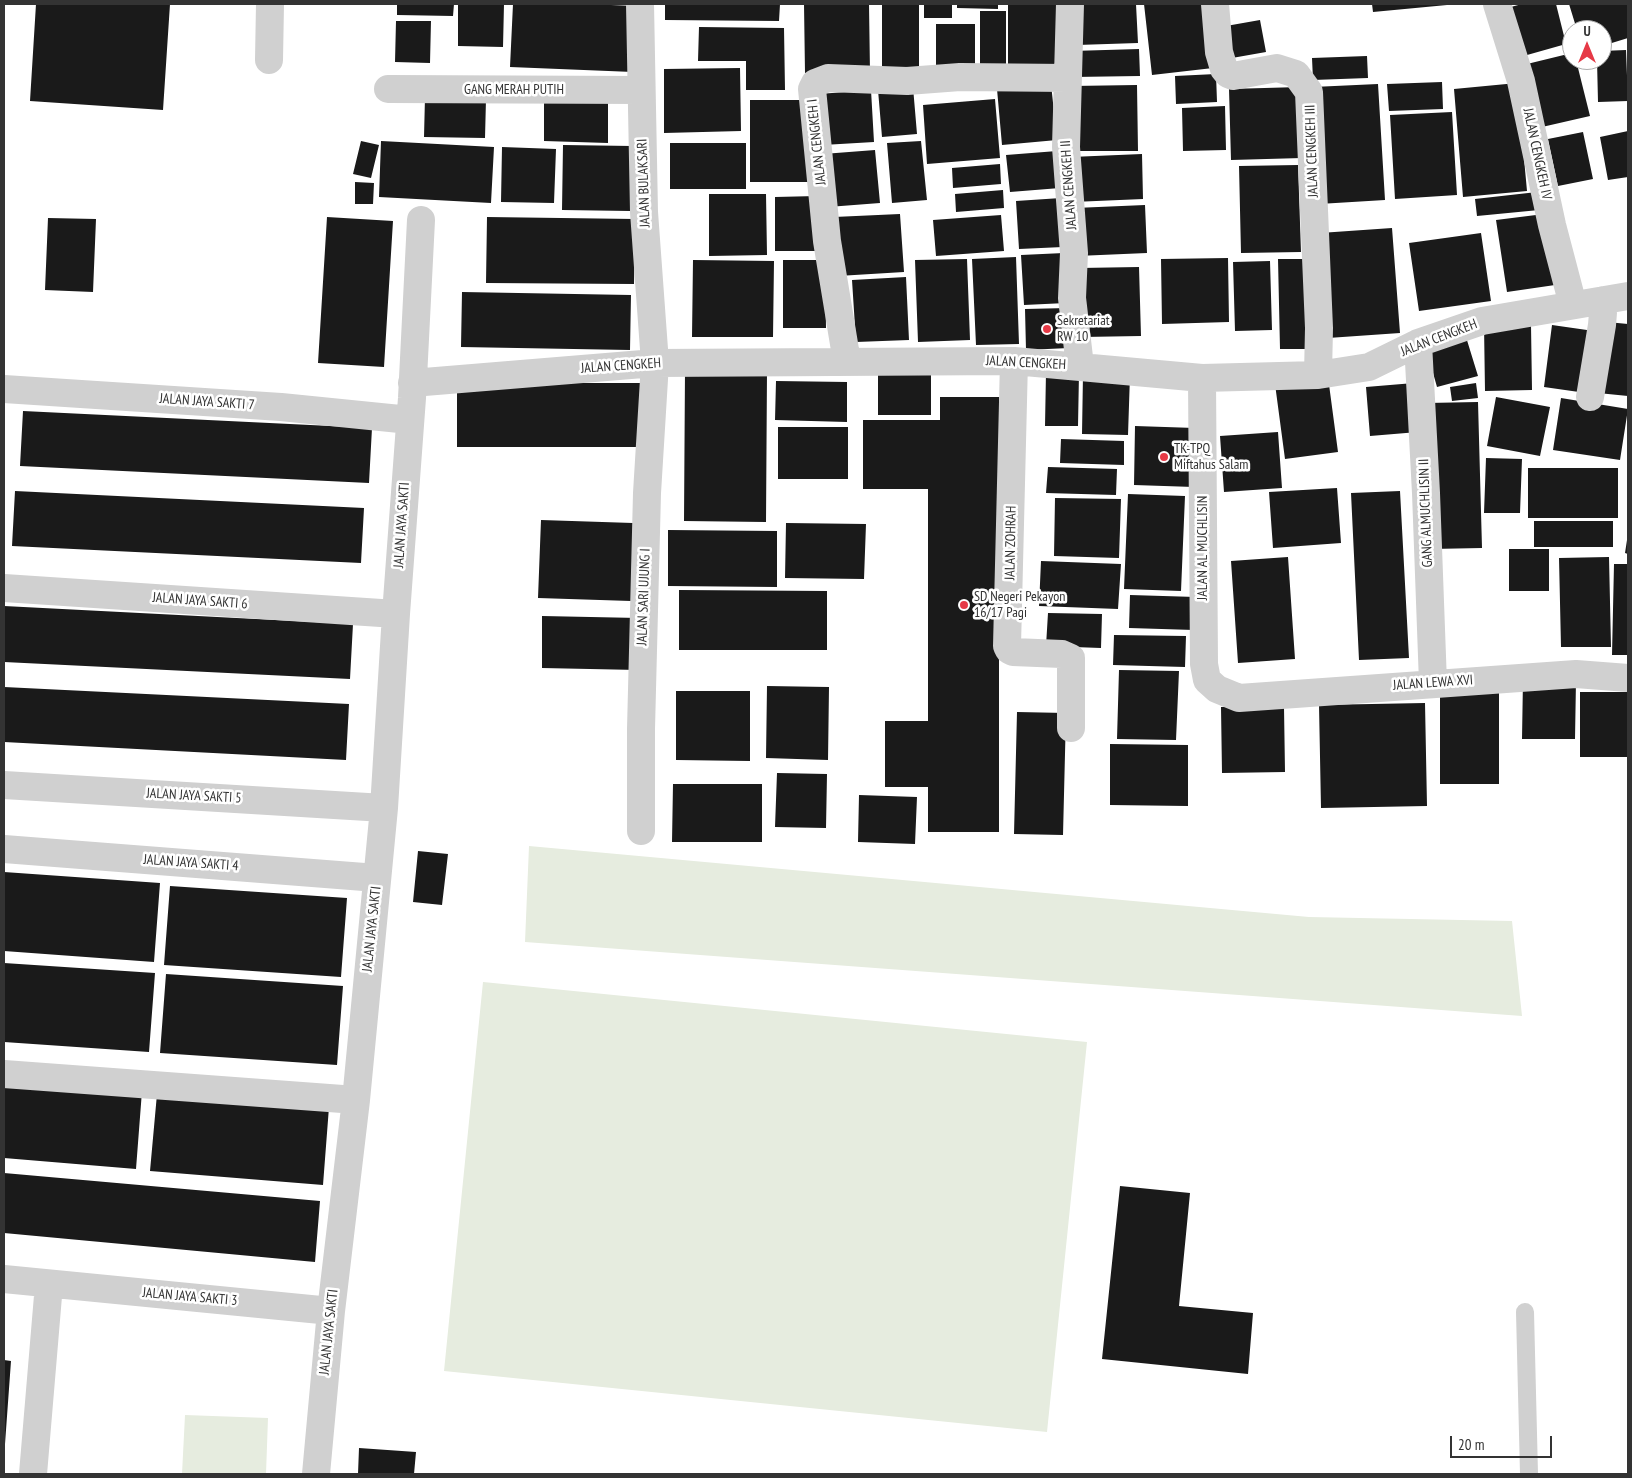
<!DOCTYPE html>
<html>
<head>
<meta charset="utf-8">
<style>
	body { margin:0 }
	#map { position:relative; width:1632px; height:1478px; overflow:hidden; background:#fff; font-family:"PT Sans Narrow",sans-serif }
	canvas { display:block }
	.frame { position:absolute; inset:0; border:5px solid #333; pointer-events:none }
	.north { position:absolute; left:1562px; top:20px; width:50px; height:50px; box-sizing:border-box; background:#fff; border:1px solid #adadad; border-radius:50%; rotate:0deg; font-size:14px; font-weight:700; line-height:20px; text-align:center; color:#333 }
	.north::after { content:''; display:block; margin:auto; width:18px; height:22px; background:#e63946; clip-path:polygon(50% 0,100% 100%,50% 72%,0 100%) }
	.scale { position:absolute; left:1450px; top:1436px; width:102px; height:22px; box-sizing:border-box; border:2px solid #333; border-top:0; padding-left:6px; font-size:15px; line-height:18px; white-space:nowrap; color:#333; -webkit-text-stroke:4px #fff; paint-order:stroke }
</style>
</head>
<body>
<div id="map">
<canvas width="1632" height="1478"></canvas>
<div class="frame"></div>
<div class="north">U</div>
<div class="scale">20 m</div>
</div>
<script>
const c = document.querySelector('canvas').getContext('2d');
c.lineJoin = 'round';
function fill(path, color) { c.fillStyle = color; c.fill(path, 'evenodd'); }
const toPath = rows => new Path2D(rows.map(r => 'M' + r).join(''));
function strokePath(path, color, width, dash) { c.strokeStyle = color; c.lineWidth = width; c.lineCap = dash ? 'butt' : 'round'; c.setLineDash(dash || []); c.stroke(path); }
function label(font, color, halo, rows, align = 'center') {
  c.font = font + ' "PT Sans Narrow",sans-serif'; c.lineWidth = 5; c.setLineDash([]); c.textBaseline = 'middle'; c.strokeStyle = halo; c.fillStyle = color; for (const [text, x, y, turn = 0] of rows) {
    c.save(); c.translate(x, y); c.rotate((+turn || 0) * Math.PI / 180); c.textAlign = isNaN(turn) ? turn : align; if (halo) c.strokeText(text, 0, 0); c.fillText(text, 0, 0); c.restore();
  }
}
fill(toPath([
	[529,846,1309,917,1512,921,1522,1016,525,942],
	[483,982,1087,1042,1047,1432,444,1371],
	[185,1415,268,1418,266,1474,182,1474]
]), '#e6ecdf');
fill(toPath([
	[36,4,170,4,163,110,30,101],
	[397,4,454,4,453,16,397,15],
	[458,4,504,4,503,47,458,46],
	[513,4,586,4,636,6,633,72,510,67],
	[665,4,780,4,779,21,665,20],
	[804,4,869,4,870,73,805,73],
	[882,4,919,4,919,76,882,76],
	[924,4,952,4,952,18,924,18],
	[957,4,998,4,998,9,957,8],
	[1008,4,1059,4,1059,67,1008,67],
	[1076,4,1136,4,1138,43,1077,45],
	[1144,4,1205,4,1213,68,1152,75],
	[1372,4,1447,4,1447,5,1373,12],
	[1522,4,1556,4,1566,44,1520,57,1507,8],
	[1569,4,1628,4,1628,38,1602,46,1602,30,1577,30],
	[980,11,1006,11,1006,70,980,70],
	[1260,20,1266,52,1232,58,1226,26],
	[396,21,431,21,430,63,395,62],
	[936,24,975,24,975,68,936,68],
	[699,27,784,28,785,90,746,90,746,61,698,61],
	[1139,49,1140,76,1073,77,1072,51],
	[1626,50,1628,101,1598,102,1597,60,1602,60,1602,51],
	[1572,53,1572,60,1576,60,1590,116,1542,127,1527,64],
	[1367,56,1368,78,1313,80,1312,58],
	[740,68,741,131,664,133,664,69],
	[1216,74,1217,102,1176,104,1175,76],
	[1442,82,1443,109,1389,111,1387,84],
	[1517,83,1527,191,1463,197,1454,89],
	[1051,84,1057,140,1002,145,997,89],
	[1378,84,1385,200,1319,204,1313,87],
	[1137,85,1138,151,1073,151,1072,86],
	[913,87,917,134,882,137,878,90],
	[1300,87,1302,158,1231,160,1229,89],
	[871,90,874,142,823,145,819,94],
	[425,97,486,99,485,138,424,137],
	[995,99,1000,158,927,164,923,105],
	[750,100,811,100,811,182,750,182],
	[544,102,608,103,608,143,544,141],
	[1225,106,1226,150,1183,151,1182,108],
	[1452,112,1457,195,1395,199,1390,115],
	[1628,131,1628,177,1608,180,1600,137],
	[1583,132,1593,179,1558,186,1548,139],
	[361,141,379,145,371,178,353,174],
	[381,141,494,147,491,203,379,197],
	[921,141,927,200,892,203,887,143],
	[670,143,746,143,746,189,670,189],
	[563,145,632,146,631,211,562,210],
	[502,147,556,149,554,203,501,202],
	[875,150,880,203,828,207,823,154],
	[1057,151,1060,188,1010,192,1006,155],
	[1142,154,1143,199,1073,202,1071,157],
	[1000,164,1001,184,953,188,952,168],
	[1298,165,1301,252,1241,253,1239,166],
	[355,182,374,183,373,204,355,204],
	[1003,190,1004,208,956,212,955,194],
	[1537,192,1539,210,1477,216,1475,199],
	[709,194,766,194,767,255,709,256],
	[817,196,818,251,775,251,775,197],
	[1061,198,1063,247,1019,249,1016,201],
	[1145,205,1147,253,1077,256,1075,208],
	[900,214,904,272,838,276,834,217],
	[1544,214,1555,285,1507,292,1496,220],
	[1001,215,1004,251,936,256,933,220],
	[327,217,393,221,384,367,318,363],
	[487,217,635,219,634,284,486,283],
	[48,218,96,219,93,292,45,290],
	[1392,228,1400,333,1328,338,1320,233],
	[1481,233,1491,301,1419,311,1409,243],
	[1064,253,1066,303,1024,305,1021,255],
	[1016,257,1019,344,976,345,972,259],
	[1228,258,1229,322,1162,324,1161,259],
	[967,259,970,340,918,342,915,260],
	[1278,259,1312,259,1313,349,1280,349],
	[693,260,774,261,773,337,692,337],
	[783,260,825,260,826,328,783,328],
	[1270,261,1272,330,1235,331,1233,262],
	[1139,267,1141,336,1082,337,1080,268],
	[906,277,909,340,856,342,852,280],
	[462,292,631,295,630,350,461,347],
	[1068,308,1069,348,1026,350,1025,309],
	[1607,322,1628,324,1628,396,1598,393],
	[1484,325,1531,325,1532,390,1485,391],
	[1552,325,1594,331,1586,393,1544,387],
	[1466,337,1478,376,1437,387,1426,348],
	[878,366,931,366,931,415,878,415],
	[685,370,767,371,766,522,684,521],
	[1046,372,1079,373,1078,426,1045,426],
	[1083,374,1130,375,1128,435,1082,434],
	[1328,377,1338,452,1285,459,1275,384],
	[776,381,847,382,847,422,775,420],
	[457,383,645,383,645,447,457,447],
	[1414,383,1418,432,1370,436,1366,387],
	[1476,383,1478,398,1452,401,1450,387],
	[940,397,999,397,999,832,928,832,928,787,885,787,885,721,928,721,928,489,863,489,863,420,940,420],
	[1496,397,1550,407,1540,456,1487,446],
	[1561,398,1628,409,1620,460,1553,450],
	[1478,402,1482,548,1431,549,1427,403],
	[23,411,372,428,369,483,20,466],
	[1135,426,1195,428,1194,487,1134,485],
	[778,427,848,427,848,479,778,479],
	[1278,432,1282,488,1224,492,1220,436],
	[1061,439,1124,441,1124,465,1060,463],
	[1486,458,1522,459,1520,513,1484,513],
	[1048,467,1117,469,1116,495,1046,493],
	[1528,468,1618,468,1618,518,1528,518],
	[1337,488,1341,543,1273,548,1269,492],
	[15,491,364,508,361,563,12,546],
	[1400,491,1409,658,1359,660,1351,493],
	[1128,494,1185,496,1181,591,1124,589],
	[1055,498,1121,499,1119,558,1054,556],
	[541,520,633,523,631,601,538,598],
	[1534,521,1613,521,1613,547,1534,547],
	[786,523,866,524,864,579,785,578],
	[668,530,777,531,777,587,668,586],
	[1627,540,1628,540,1628,554,1625,553],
	[1509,549,1549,549,1549,591,1509,591],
	[1288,557,1295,659,1238,663,1231,561],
	[1609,557,1611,647,1561,647,1559,558],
	[1041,561,1121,564,1118,609,1039,606],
	[1614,564,1628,564,1628,655,1612,655],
	[679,590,827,591,827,650,679,650],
	[1130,595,1196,597,1194,630,1129,628],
	[4,606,353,624,350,679,4,662],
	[1048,613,1102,614,1101,648,1046,646],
	[542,616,639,618,638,670,542,668],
	[1114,635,1186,636,1185,667,1113,665],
	[1119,670,1179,671,1176,740,1117,739],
	[1523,679,1576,680,1575,739,1522,739],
	[767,686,829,687,828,760,766,758],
	[4,687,349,704,346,760,4,742],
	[676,691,750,691,750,761,676,760],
	[1580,692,1628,692,1628,757,1580,757],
	[1440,693,1499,693,1499,784,1440,784],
	[1425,703,1427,806,1321,808,1319,705],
	[1221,707,1284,707,1285,772,1222,773],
	[1017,712,1066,713,1063,835,1014,834],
	[1110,744,1188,745,1188,806,1110,805],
	[777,773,827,774,826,828,775,827],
	[673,784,762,784,762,842,672,842],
	[859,795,917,797,915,844,858,842],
	[418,851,448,854,442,905,413,902],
	[4,872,160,883,154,962,4,951],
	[170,886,347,898,341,977,164,965],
	[4,963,155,973,149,1052,4,1042],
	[166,974,343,986,337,1065,160,1053],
	[4,1080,142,1091,136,1169,4,1158],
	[157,1094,329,1107,323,1185,150,1171],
	[4,1173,320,1201,315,1262,4,1233],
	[1120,1186,1190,1193,1179,1306,1253,1313,1248,1374,1102,1359],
	[4,1360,11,1361,5,1444,4,1444],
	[359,1448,416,1452,414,1474,358,1474]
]), '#1a1a1a');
strokePath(toPath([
	[1525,1312,1529,1474]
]), '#d0d0d0', 18);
strokePath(toPath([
	[640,4,644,212,655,363,647,493,641,729,641,831],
	[1070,4,1066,147,1074,253,1072,298,1080,366],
	[1215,4,1219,52,1224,69,1228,74,1233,76,1277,68,1296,74,1309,92,1319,328,1318,375],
	[1497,4,1521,81,1552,225,1573,305],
	[269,60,270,4],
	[388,89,641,90],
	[1418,343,1426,493,1433,683],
	[1014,361,1007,646,1009,650,1013,652,1062,654,1071,658,1071,728],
	[847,362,827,241,812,89,815,83,828,78,907,81,960,77,1067,78],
	[1202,378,1204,664,1207,680,1217,689,1239,698,1576,674,1628,678],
	[412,383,655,363,1014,361,1202,378,1318,375,1369,367,1418,343,1482,321,1628,296],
	[4,389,281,407,410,420],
	[1590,397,1602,325,1604,300],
	[4,588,396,614],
	[4,785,384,808],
	[4,849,377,878],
	[4,1074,356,1100],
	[4,1279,331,1311],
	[33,1474,49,1284],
	[316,1474,331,1311,356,1100,384,808,396,614,412,398,421,220]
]), '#d0d0d0', 28);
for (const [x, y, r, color] of [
	[1047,329,5,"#e63946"],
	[1164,457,5,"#e63946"],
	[964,605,5,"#e63946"]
]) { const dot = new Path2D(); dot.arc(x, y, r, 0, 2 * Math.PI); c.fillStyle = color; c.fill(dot); strokePath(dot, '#fff', 2); }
label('14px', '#333', '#fff', [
	["GANG MERAH PUTIH",514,90],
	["JALAN CENGKEH I",817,142,-96],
	["JALAN CENGKEH III",1312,151,-92],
	["JALAN CENGKEH IV",1537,154,78],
	["JALAN BULAKSARI",644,183,-92],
	["JALAN CENGKEH II",1069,185,-94],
	["JALAN CENGKEH",1439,338,-21],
	["JALAN CENGKEH",1026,363,3],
	["JALAN CENGKEH",621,366,-4],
	["JALAN JAYA SAKTI 7",207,402,4],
	["GANG ALMUCHLISIN II",1426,513,-92],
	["JALAN JAYA SAKTI",402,525,-86],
	["JALAN ZOHRAH",1011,543,-89],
	["JALAN AL MUCHLISIN",1203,548,-90],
	["JALAN SARI UJUNG I",644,597,-88],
	["JALAN JAYA SAKTI 6",200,601,4],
	["JALAN LEWA XVI",1433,683,-4],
	["JALAN JAYA SAKTI 5",194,796,3],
	["JALAN JAYA SAKTI 4",191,863,4],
	["JALAN JAYA SAKTI",372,929,-84],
	["JALAN JAYA SAKTI 3",190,1297,5],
	["JALAN JAYA SAKTI",329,1332,-84]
]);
label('14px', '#333', '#fff', [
	["Sekretariat",1057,321],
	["RW 10",1057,337],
	["TK-TPQ",1174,449],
	["Miftahus Salam",1174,465],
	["SD Negeri Pekayon",974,597],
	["16/17 Pagi",974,613]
], 'left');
</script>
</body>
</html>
